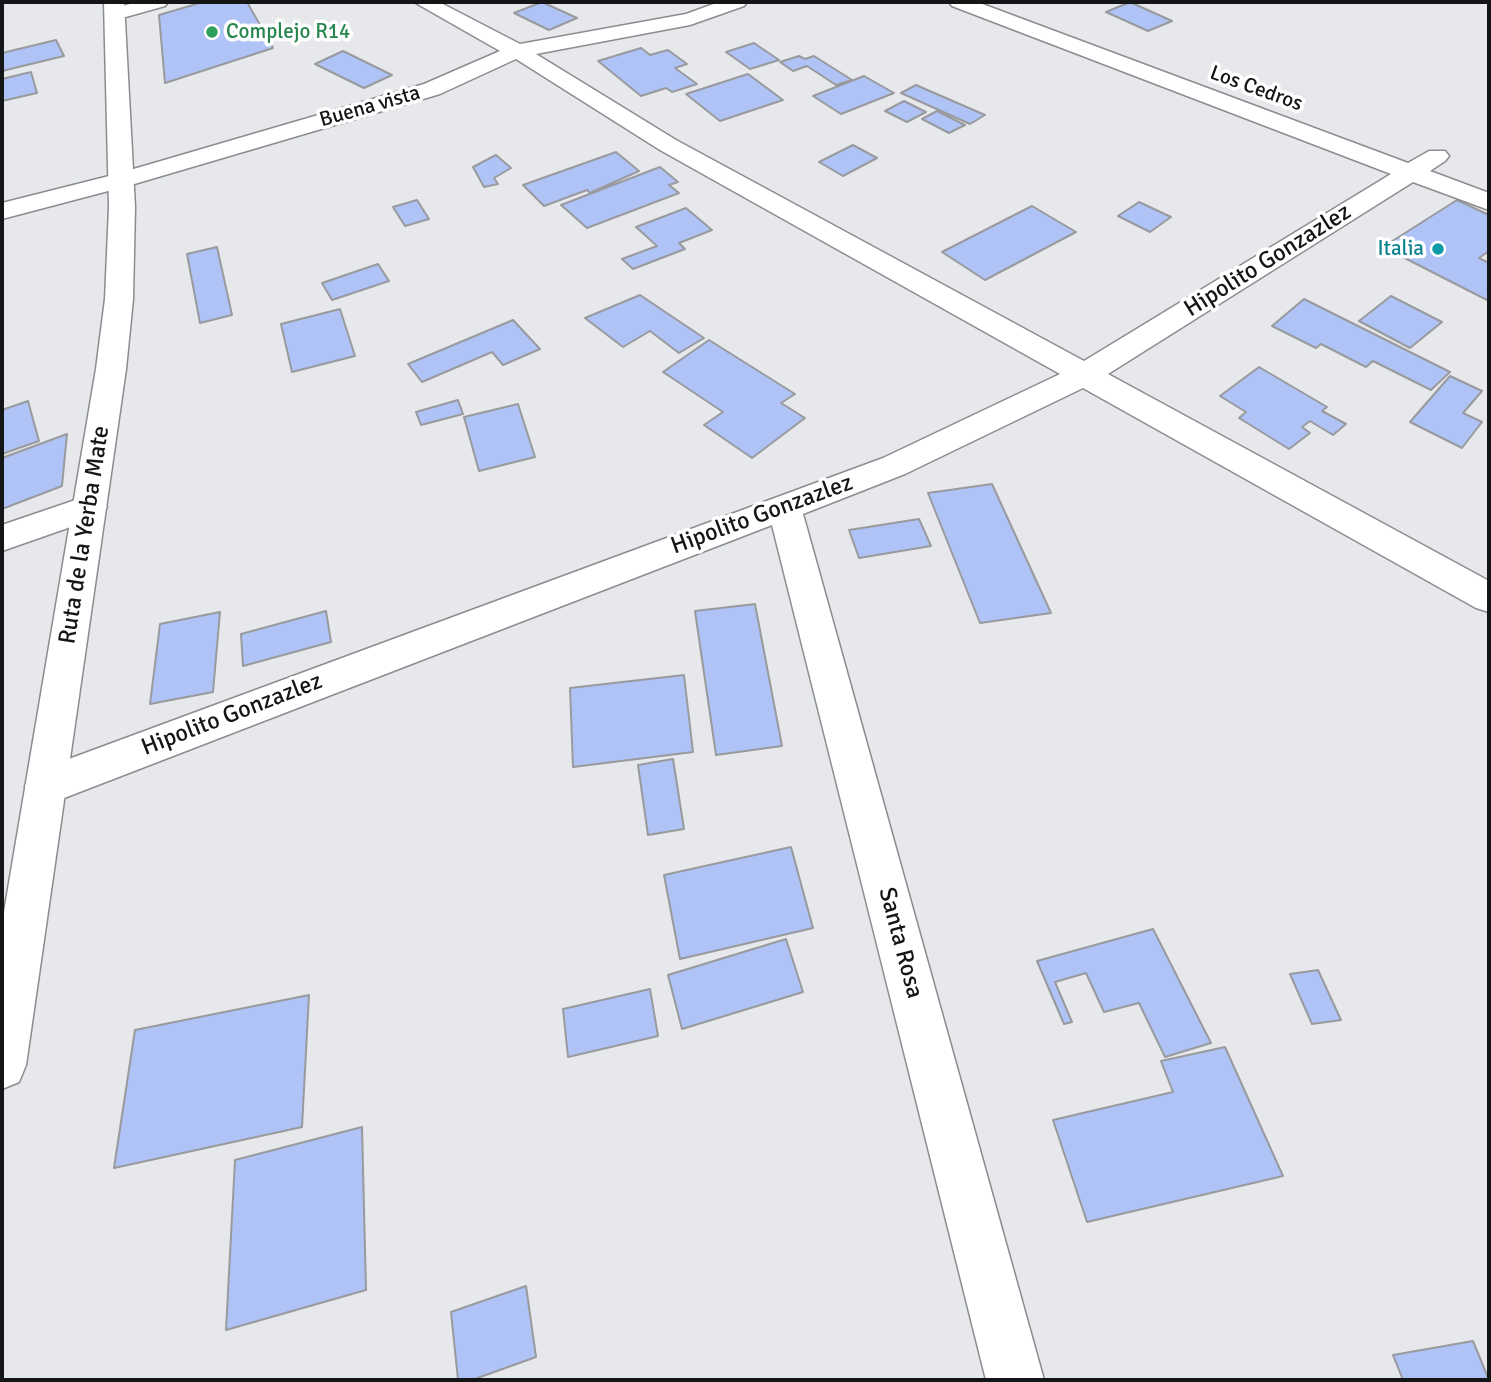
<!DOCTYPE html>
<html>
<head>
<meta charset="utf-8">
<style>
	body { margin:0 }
	#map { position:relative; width:1491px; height:1382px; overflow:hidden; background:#e6e8eb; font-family:Signika,sans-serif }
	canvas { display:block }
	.frame { position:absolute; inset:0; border:4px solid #141516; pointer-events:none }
</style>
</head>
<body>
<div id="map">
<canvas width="1491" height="1382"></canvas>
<div class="frame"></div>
</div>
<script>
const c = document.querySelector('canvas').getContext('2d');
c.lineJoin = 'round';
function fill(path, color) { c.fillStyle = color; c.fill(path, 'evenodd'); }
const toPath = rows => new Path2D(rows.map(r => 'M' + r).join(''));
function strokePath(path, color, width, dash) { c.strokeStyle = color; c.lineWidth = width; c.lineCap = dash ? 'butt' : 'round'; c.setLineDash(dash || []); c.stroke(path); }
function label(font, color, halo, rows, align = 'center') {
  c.font = font + ' Signika,sans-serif'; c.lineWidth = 7; c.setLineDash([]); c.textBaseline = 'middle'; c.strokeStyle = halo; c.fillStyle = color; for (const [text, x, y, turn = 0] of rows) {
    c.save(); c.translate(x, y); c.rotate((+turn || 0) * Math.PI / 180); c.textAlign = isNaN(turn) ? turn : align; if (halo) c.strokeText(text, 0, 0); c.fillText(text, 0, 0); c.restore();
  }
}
const building = toPath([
	[203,2,247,2,273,48,165,83,159,15,203,2],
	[542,2,577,18,549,30,514,13,542,2],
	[1130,2,1172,21,1148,31,1106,12,1130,2],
	[56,40,64,56,2,71,2,53,56,40],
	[754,43,779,60,750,69,726,52,754,43],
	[641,48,650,55,668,50,687,64,675,68,697,84,672,92,666,88,641,96,598,61,641,48],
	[343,51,392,75,364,88,315,64,343,51],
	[799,56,805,59,814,56,852,80,836,85,807,66,793,71,780,62,799,56],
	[31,72,37,93,2,101,2,79,31,72],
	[748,74,783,100,720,121,686,94,748,74],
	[864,76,894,93,841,114,813,96,864,76],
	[916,85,985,115,970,124,901,93,916,85],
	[904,101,926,112,907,122,885,111,904,101],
	[937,111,965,125,949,133,922,119,937,111],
	[853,145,877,158,843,176,819,162,853,145],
	[616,152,639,171,590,193,587,190,544,206,523,185,616,152],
	[496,155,511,168,494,178,498,184,484,187,473,167,496,155],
	[660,167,678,182,669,185,679,193,587,228,561,205,660,167],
	[417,200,429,219,405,226,393,207,417,200],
	[1457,200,1489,215,1489,251,1479,258,1489,263,1489,301,1383,247,1457,200],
	[1139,202,1171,217,1150,232,1118,216,1139,202],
	[1032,206,1076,232,985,280,942,252,1032,206],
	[686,208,712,230,679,243,685,249,633,269,622,259,657,246,636,227,686,208],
	[217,247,232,315,200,323,187,254,217,247],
	[378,264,389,281,332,300,322,283,378,264],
	[640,295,704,338,679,353,650,331,623,347,585,318,640,295],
	[1391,296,1442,322,1410,348,1359,321,1391,296],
	[1304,299,1450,372,1431,390,1373,361,1366,367,1321,344,1316,348,1272,326,1304,299],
	[340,309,355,356,292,372,281,324,340,309],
	[513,320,540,349,503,365,492,352,422,382,408,364,513,320],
	[709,340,795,394,781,403,805,418,752,458,704,425,723,412,663,372,709,340],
	[1259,367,1327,407,1322,411,1346,424,1333,435,1310,421,1302,427,1310,433,1289,449,1239,418,1246,412,1220,396,1259,367],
	[1450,376,1482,391,1463,413,1482,422,1462,448,1410,422,1450,376],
	[458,400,463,414,421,425,416,412,458,400],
	[28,401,39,441,2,454,2,410,28,401],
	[518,404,535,457,479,471,464,417,518,404],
	[67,434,62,486,2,509,2,458,67,434],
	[992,484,1051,613,980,623,928,493,992,484],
	[919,519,931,546,859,558,849,530,919,519],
	[755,604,782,746,716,755,695,611,755,604],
	[326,611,331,642,243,666,241,634,326,611],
	[220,612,213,692,150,704,160,624,220,612],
	[684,675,693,752,573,767,570,688,684,675],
	[673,759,684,829,648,835,638,765,673,759],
	[791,847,813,928,680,959,664,875,791,847],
	[1153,929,1211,1043,1165,1057,1139,1003,1104,1012,1086,973,1055,982,1072,1022,1064,1024,1037,961,1153,929],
	[786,939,803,992,682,1029,668,975,786,939],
	[1318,970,1341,1020,1312,1024,1290,974,1318,970],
	[650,989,658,1036,568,1057,563,1009,650,989],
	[309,995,302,1127,114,1168,135,1030,309,995],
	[1225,1047,1283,1176,1087,1222,1053,1120,1173,1092,1161,1061,1225,1047],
	[362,1127,366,1290,226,1330,235,1160,362,1127],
	[526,1286,536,1357,472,1380,458,1380,451,1312,526,1286],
	[1473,1341,1489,1380,1403,1380,1393,1355,1473,1341]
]);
fill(building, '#afc3f7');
strokePath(building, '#999a9d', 2);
const minor = toPath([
	[414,2,439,2,520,44,686,14,719,2,747,2,744,6,690,25,536,54,676,140,1084,361,1391,174,952,6,949,2,977,2,1408,163,1429,151,1445,151,1449,156,1445,161,1430,171,1489,193,1489,210,1413,182,1108,374,1489,581,1489,612,1476,608,1083,388,905,474,803,514,1044,1380,986,1380,772,525,46,805,31,799,25,786,31,773,883,458,1060,374,660,150,516,59,440,94,131,185,2,219,2,203,113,175,424,84,500,51,414,2],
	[90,495,102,498,107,507,102,516,2,551,2,525,90,495]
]);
const tertiary = toPath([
	[137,2,168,2,165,6,115,20,105,14,108,10,137,2]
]);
const secondary = toPath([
	[104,2,124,2,135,207,133,299,126,369,26,1065,19,1082,2,1089,2,924,96,369,105,299,109,207,104,2]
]);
strokePath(minor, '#8a8c8f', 3);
strokePath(tertiary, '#8a8c8f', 3);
strokePath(secondary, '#8a8c8f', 3);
fill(minor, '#fff');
fill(tertiary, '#fff');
fill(secondary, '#fff');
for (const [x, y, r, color] of [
	[212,32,7,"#2e9e5b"],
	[1438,249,7,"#0f9aa8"]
]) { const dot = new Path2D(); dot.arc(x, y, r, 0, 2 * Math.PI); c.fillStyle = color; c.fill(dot); strokePath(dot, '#fff', 2.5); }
label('21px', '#27864d', '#fff', [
	["Complejo R14",226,32]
], 'left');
label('21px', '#141516', '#fff', [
	["Los Cedros",1256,89,20],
	["Buena vista",370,107,-16]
]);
label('21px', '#0d838f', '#fff', [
	["Italia",1424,249]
], 'right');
label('24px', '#141516', '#fff', [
	["Hipolito Gonzazlez",1268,261,-32],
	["Hipolito Gonzazlez",762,515,-20],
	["Ruta de la Yerba Mate",85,535,-81],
	["Hipolito Gonzazlez",232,715,-21],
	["Santa Rosa",900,943,75]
]);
</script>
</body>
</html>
